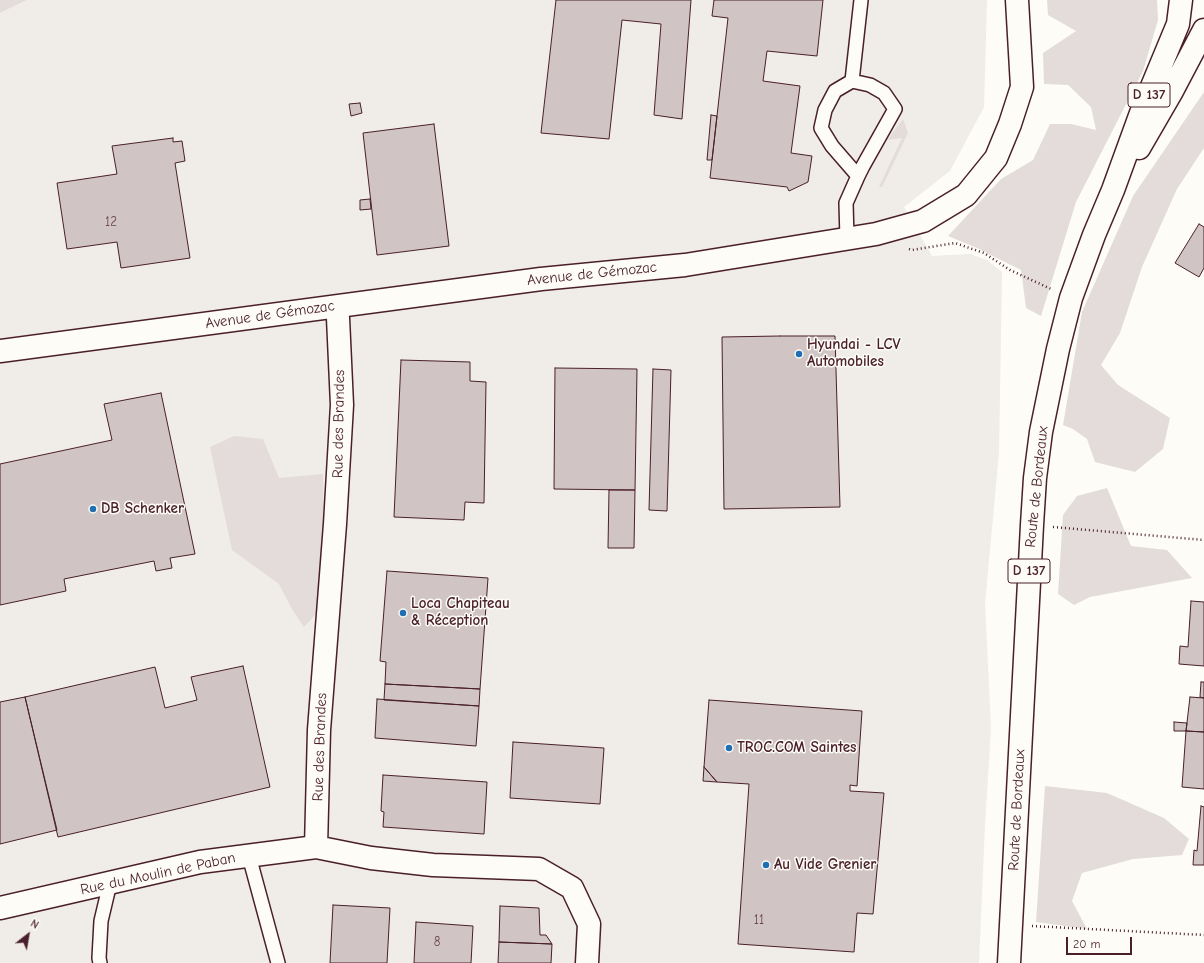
<!DOCTYPE html>
<html>
<head>
<meta charset="utf-8">
<style>
	body { margin:0 }
	#map { position:relative; width:1204px; height:963px; overflow:hidden; background:#fdfcf7; font-family:"Comic Neue",sans-serif }
	canvas { display:block }
	.north { position:absolute; left:8px; top:915px; width:40px; height:40px; -webkit-text-stroke:3px #fdfcf7; paint-order:stroke; rotate:31deg; font-size:11px; font-weight:700; line-height:16px; text-align:center; color:#4a1f2b }
	.north::after { content:''; display:block; margin:auto; width:14px; height:18px; background:#4a1f2b; clip-path:polygon(50% 0,100% 100%,50% 72%,0 100%) }
	.scale { position:absolute; left:1066px; top:937px; width:66px; height:18px; box-sizing:border-box; border:2px solid #4a1f2b; border-top:0; padding-left:5px; font-size:12px; line-height:14px; white-space:nowrap; color:#4a1f2b; -webkit-text-stroke:3px #fdfcf7; paint-order:stroke }
</style>
</head>
<body>
<div id="map">
<canvas width="1204" height="963"></canvas>
<div class="north">N</div>
<div class="scale">20 m</div>
</div>
<script>
const c = document.querySelector('canvas').getContext('2d');
c.lineJoin = 'round';
function fill(path, color) { c.fillStyle = color; c.fill(path, 'evenodd'); }
const toPath = rows => new Path2D(rows.map(r => 'M' + r).join(''));
function strokePath(path, color, width, dash) { c.strokeStyle = color; c.lineWidth = width; c.lineCap = dash ? 'butt' : 'round'; c.setLineDash(dash || []); c.stroke(path); }
function label(font, color, halo, rows, align = 'center') {
  c.font = font + ' "Comic Neue",sans-serif'; c.lineWidth = 3; c.setLineDash([]); c.textBaseline = 'middle'; c.strokeStyle = halo; c.fillStyle = color; for (const [text, x, y, turn = 0] of rows) {
    c.save(); c.translate(x, y); c.rotate((+turn || 0) * Math.PI / 180); c.textAlign = isNaN(turn) ? turn : align; if (halo) c.strokeText(text, 0, 0); c.fillText(text, 0, 0); c.restore();
  }
}
fill(toPath([
	[27,0,987,0,984,107,950,171,904,207,932,256,970,254,987,260,1002,272,999,452,985,604,991,728,985,825,979,963,0,963,0,13]
]), '#f0ece8');
fill(toPath([
	[0,0,27,0,0,13],
	[1047,0,1157,0,1158,20,1143,71,1076,202,1041,316,1026,308,1021,270,977,248,948,236,1001,179,1033,160,1050,124,1071,124,1096,130,1091,107,1068,85,1044,84,1043,53,1076,31,1048,15],
	[1204,92,1204,148,1177,189,1142,267,1120,333,1101,365,1118,385,1170,418,1163,449,1135,472,1095,462,1087,439,1073,429,1063,425,1082,312,1133,196],
	[903,119,908,133,882,187,879,187,902,138,887,140],
	[234,436,263,439,279,478,323,474,325,604,304,627,292,609,279,584,232,550,210,447],
	[1107,488,1131,546,1167,550,1192,578,1090,597,1074,605,1058,594,1063,515,1077,496],
	[1045,786,1107,793,1164,818,1189,839,1182,855,1133,859,1082,873,1072,901,1087,929,1036,922]
]), '#e3dcda');
const building = toPath([
	[556,0,691,0,682,119,654,115,661,24,622,20,609,139,541,133,556,0],
	[714,0,823,0,817,56,767,51,763,81,800,86,791,153,812,156,808,182,789,191,787,187,710,178,728,18,712,16,714,0],
	[360,103,362,113,351,116,349,104,360,103],
	[711,115,717,116,712,160,707,160,711,115],
	[434,124,449,246,377,255,363,133,434,124],
	[173,138,173,142,182,141,185,161,175,163,190,258,121,268,117,242,67,249,57,183,117,174,112,146,173,138],
	[370,199,371,209,360,210,360,200,370,199],
	[1199,224,1204,227,1204,268,1199,277,1175,263,1199,224],
	[780,336,835,336,840,507,724,509,722,337,780,336],
	[401,360,470,362,470,381,486,382,484,503,465,502,464,520,394,517,401,360],
	[555,368,637,369,635,490,554,489,555,368],
	[653,369,671,370,667,511,649,510,653,369],
	[161,393,195,554,170,558,172,568,156,571,154,561,64,579,66,591,0,605,0,464,112,440,104,404,161,393],
	[609,490,635,490,634,548,608,548,609,490],
	[387,571,488,578,480,689,385,684,386,662,380,661,387,571],
	[1191,601,1204,602,1204,666,1179,664,1180,646,1188,647,1191,601],
	[243,666,270,787,58,837,25,697,155,667,165,708,197,700,191,677,243,666],
	[1201,682,1204,682,1204,698,1200,697,1201,682],
	[385,684,480,689,479,706,384,700,385,684],
	[25,697,57,830,0,844,0,702,25,697],
	[1190,697,1204,698,1204,732,1186,731,1190,697],
	[377,699,479,706,476,746,375,738,377,699],
	[709,700,862,711,857,786,850,785,850,791,884,793,873,914,857,913,854,952,738,944,749,784,717,782,704,767,709,700],
	[1174,722,1187,723,1186,731,1174,731,1174,722],
	[1186,731,1204,732,1204,789,1182,787,1186,731],
	[513,742,604,748,600,804,510,798,513,742],
	[704,767,717,782,703,781,704,767],
	[383,775,487,782,484,834,383,827,384,812,381,811,383,775],
	[1201,806,1204,807,1204,865,1193,865,1194,850,1197,851,1201,806],
	[333,905,390,908,387,963,330,963,333,905],
	[500,906,539,908,540,935,546,935,552,944,499,942,500,906],
	[416,922,473,926,471,963,414,963,416,922],
	[499,942,552,944,551,963,498,963,499,942]
]);
fill(building, '#d0c5c4');
strokePath(building, '#4a1f2b', 1);
const lane = toPath([
	[852,81,861,0],
	[847,239,846,203,858,176,863,166,895,109,884,93,870,85,852,81,835,91,825,110,821,128,832,146,858,176],
	[249,856,278,963],
	[100,963,99,958,101,921,110,883]
]);
const street = toPath([
	[316,847,319,730,335,524,342,405,338,318,336,307],
	[0,908,200,862,316,847,371,858,433,865,539,869,572,888,589,924,587,963]
]);
const secondary = toPath([
	[0,351,541,279,685,265,876,234,923,221,966,195,996,158,1010,124,1022,87,1017,0]
]);
const primary = toPath([
	[1139,148,1172,91,1204,30],
	[1009,963,1032,525,1035,478,1041,432,1058,349,1071,298,1094,235,1113,190,1141,113,1178,24,1181,0]
]);
strokePath(lane, '#4a1f2b', 16);
strokePath(street, '#4a1f2b', 25);
strokePath(secondary, '#4a1f2b', 25);
strokePath(primary, '#4a1f2b', 25);
strokePath(toPath([
	[909,249,912,250,955,243,984,253,1010,270,1051,289],
	[1053,527,1204,540],
	[1032,926,1204,935]
]), '#4a1f2b', 2.5, [1, 3]);
strokePath(lane, '#fdfcf7', 13);
strokePath(street, '#fdfcf7', 22);
strokePath(secondary, '#fdfcf7', 22);
strokePath(primary, '#fdfcf7', 22);
for (const [x, y, r, color] of [
	[799,354,4,"#1f6fb2"],
	[93,509,4,"#1f6fb2"],
	[403,613,4,"#1f6fb2"],
	[729,748,4,"#1f6fb2"],
	[766,865,4,"#1f6fb2"]
]) { const dot = new Path2D(); dot.arc(x, y, r, 0, 2 * Math.PI); c.fillStyle = color; c.fill(dot); strokePath(dot, '#fdfcf7', 1.5); }
label('13px', '#6c4851', null, [
	["12",111,222],
	["11",759,920],
	["8",437,942]
]);
for (const [x, y, w] of [
	[1149,95,42],
	[1029,571,42]
]) { const box = new Path2D(); box.roundRect(x - w / 2, y - 12, w, 24, 3); c.fillStyle = '#fdfcf7'; c.fill(box); strokePath(box, '#4a1f2b', 1); }
label('bold 14px', '#4a1f2b', null, [
	["D 137",1149,95],
	["D 137",1029,571]
]);
label('15px', '#4a1f2b', '#fdfcf7', [
	["Avenue de Gémozac",592,274,-6],
	["Avenue de Gémozac",270,315,-8],
	["Rue des Brandes",339,424,-89],
	["Route de Bordeaux",1037,487,-84],
	["Rue des Brandes",320,747,-88],
	["Route de Bordeaux",1017,810,-87],
	["Rue du Moulin de Paban",158,874,-12]
]);
label('bold 15px', '#4a1f2b', '#fdfcf7', [
	["Hyundai - LCV",807,345],
	["Automobiles",807,362],
	["DB Schenker",101,509],
	["Loca Chapiteau",411,604],
	["& Réception",411,621],
	["TROC.COM Saintes",737,748],
	["Au Vide Grenier",774,865]
], 'left');
</script>
</body>
</html>
